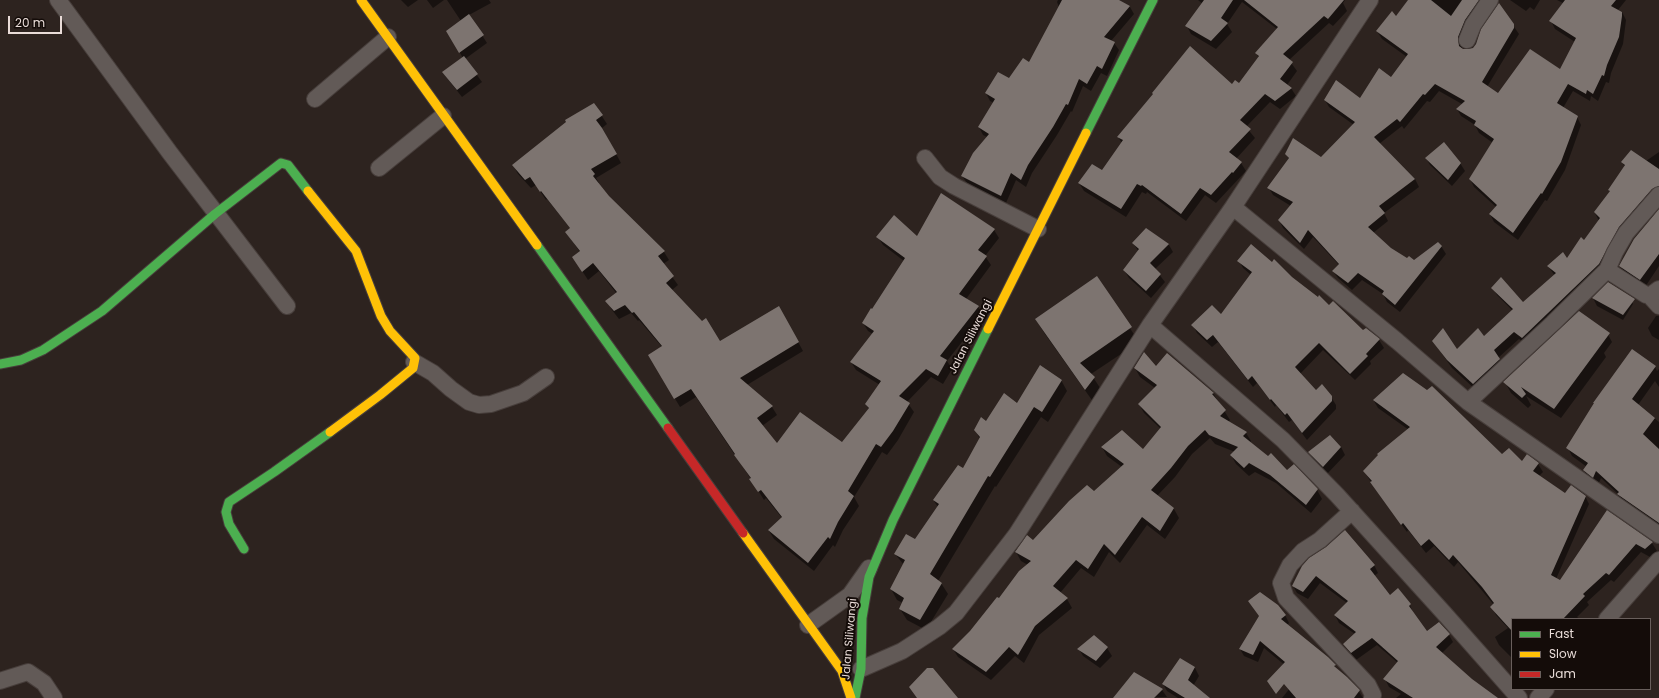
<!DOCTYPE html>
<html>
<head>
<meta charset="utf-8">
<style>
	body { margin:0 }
	#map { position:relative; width:1659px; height:698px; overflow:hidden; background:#2d231f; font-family:Poppins,sans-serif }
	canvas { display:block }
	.legend { position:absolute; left:1511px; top:618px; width:140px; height:72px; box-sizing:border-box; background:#140c09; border:1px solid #695f5c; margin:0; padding:5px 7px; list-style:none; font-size:12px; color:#e9dcd8 }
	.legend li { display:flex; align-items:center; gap:8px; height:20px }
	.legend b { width:20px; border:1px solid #695f5c }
	.scale { position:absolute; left:8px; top:16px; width:54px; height:18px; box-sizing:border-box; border:2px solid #e9dcd8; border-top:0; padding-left:5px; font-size:12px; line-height:14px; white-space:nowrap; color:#e9dcd8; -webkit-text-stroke:3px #140c09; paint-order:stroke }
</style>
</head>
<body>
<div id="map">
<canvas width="1659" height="698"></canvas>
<ul class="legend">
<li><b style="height:5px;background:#4caf50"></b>Fast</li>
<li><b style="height:5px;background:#ffc107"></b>Slow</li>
<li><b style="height:5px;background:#c62828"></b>Jam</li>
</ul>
<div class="scale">20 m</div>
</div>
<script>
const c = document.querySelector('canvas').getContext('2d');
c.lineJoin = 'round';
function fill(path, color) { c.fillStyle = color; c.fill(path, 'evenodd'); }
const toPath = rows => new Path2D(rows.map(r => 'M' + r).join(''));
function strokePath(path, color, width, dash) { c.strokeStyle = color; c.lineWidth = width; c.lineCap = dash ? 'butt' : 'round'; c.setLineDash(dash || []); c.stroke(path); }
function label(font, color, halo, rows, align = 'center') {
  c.font = font + ' Poppins,sans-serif'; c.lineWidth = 4; c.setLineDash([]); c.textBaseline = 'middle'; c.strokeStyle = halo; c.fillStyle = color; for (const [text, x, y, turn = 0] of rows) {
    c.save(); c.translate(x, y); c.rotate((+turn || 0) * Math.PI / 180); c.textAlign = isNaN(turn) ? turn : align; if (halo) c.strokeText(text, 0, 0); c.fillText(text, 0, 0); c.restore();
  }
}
fill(toPath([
	[401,0,418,0,408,7],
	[427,0,444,0,433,8],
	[447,0,489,0,491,3,469,15,487,43,465,59,482,82,462,97,443,73,463,58,447,31,461,21],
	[1058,0,1117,0,1130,7,1134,14,1111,41,1114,43,1119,50,1107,76,1101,73,1091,91,1083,86,1072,112,1071,111,1057,135,1032,173,1026,187,1016,180,1006,203,967,183,962,176,987,137,983,135,979,127,994,103,990,101,986,93,1009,79,1030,63,1059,7,1057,2],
	[1198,0,1345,0,1343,3,1347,11,1333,26,1329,23,1289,60,1297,71,1287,85,1291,88,1296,96,1280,109,1270,102,1246,127,1255,138,1236,159,1241,163,1246,171,1216,203,1205,195,1186,221,1147,192,1146,194,1142,192,1126,217,1084,191,1079,183,1103,172,1122,143,1118,137,1232,85,1240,85,1259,58,1256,53,1277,29,1242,2,1227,24,1232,32,1216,49,1191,34,1187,26,1203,4],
	[1416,0,1491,0,1462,45,1462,49,1464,50,1474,48,1482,30,1499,5,1519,34,1487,87,1498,94,1560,71,1575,42,1555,29,1551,21,1563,3,1557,0,1626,0,1618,10,1622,12,1626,20,1623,44,1611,73,1609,83,1606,82,1598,101,1591,96,1590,101,1573,91,1563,108,1577,117,1581,125,1565,170,1547,201,1545,200,1518,240,1494,222,1490,214,1496,207,1474,187,1470,179,1493,143,1479,133,1475,125,1461,116,1457,109,1462,104,1439,91,1430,102,1427,101,1404,129,1402,126,1379,144,1415,179,1419,187,1384,213,1388,221,1373,233,1391,249,1407,260,1414,261,1441,246,1446,254,1400,312,1387,302,1383,294,1362,280,1352,290,1338,278,1333,271,1339,265,1313,237,1304,249,1283,228,1279,220,1291,206,1273,195,1269,188,1289,159,1286,154,1322,158,1354,125,1329,107,1325,100,1361,99,1391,78,1407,57,1382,39,1377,31],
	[1510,0,1540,0,1534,10,1530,7,1526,11],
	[594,104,607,124,602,128,621,163,596,178,599,183,598,184,608,197,664,252,669,260,663,264,678,285,672,290,719,343,779,307,803,351,747,385,772,407,777,415,762,426,777,445,842,443,869,409,866,405,880,385,856,370,851,362,873,334,868,331,863,323,873,311,904,261,883,245,878,237,917,238,994,230,999,238,985,256,991,265,966,299,978,307,983,315,947,361,952,369,943,384,931,377,907,402,914,412,898,440,887,455,882,452,854,497,859,506,843,530,835,547,833,545,814,571,774,539,769,531,782,518,766,498,764,500,751,479,696,397,680,407,649,355,662,347,639,320,638,321,631,313,619,319,612,310,607,301,617,294,599,271,588,280,579,266,580,252,566,232,571,229,547,199,546,200,536,185,531,188,518,174,513,165],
	[1659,152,1659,195,1603,272,1527,345,1519,339,1498,358,1504,367,1477,391,1452,368,1433,341,1457,350,1484,337,1513,311,1497,295,1493,288,1523,303,1555,276,1548,266,1567,259,1585,241,1599,221,1595,213,1611,192,1625,167,1622,162,1646,161],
	[1426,158,1460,163,1465,171,1452,186,1430,165],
	[1659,211,1659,266,1645,287,1625,274,1620,266],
	[1146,229,1169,245,1173,252,1155,269,1165,282,1151,298,1129,278,1124,270,1139,252,1133,243],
	[1239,261,1291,278,1363,331,1366,329,1379,340,1384,348,1370,361,1371,364,1355,380,1323,350,1300,374,1316,391,1331,397,1336,405,1336,409,1307,440,1292,420,1289,422,1276,405,1275,407,1257,383,1253,387,1218,342,1212,347,1197,333,1193,325,1221,315,1251,275,1243,268],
	[1097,278,1139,342,1091,374,1102,391,1094,403,1045,334,1036,320],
	[1629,296,1633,304,1623,320,1597,306,1593,298],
	[1656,316,1659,316,1659,340,1652,336,1648,328],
	[1606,331,1612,342,1604,353,1606,357,1561,418,1526,396,1531,405,1528,408,1511,393,1505,382],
	[1655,367,1657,371,1659,369,1659,387,1655,381,1638,405,1659,422,1659,528,1623,503,1618,494,1601,478,1598,485,1588,478,1584,470,1587,467,1572,456,1568,448],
	[1135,368,1157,368,1213,393,1230,420,1228,422,1246,433,1251,441,1250,443,1287,471,1317,490,1322,499,1311,513,1276,483,1255,472,1249,476,1236,464,1231,455,1235,452,1215,444,1210,438,1192,454,1175,477,1157,496,1174,509,1179,518,1165,539,1147,525,1120,563,1109,552,1094,577,1081,568,1060,593,1067,599,1072,608,1039,635,1024,663,1015,656,991,680,958,657,953,649,971,632,1028,565,1021,561,1016,552,1033,541,1094,493,1122,467,1107,456,1102,447,1143,450,1161,429,1144,413,1139,404,1155,388,1140,377],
	[1061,380,1067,391,1048,422,1041,417,996,487,995,486,938,581,941,583,948,594,926,630,907,620,900,609,903,603,897,600,891,589,904,565,895,554,915,540,938,507,934,501,963,469,980,439,975,430,1018,404],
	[1374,401,1502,455,1522,462,1538,464,1543,472,1539,476,1565,494,1585,496,1589,504,1556,579,1560,581,1607,512,1652,543,1657,551,1650,557,1641,552,1614,582,1611,580,1587,602,1589,605,1577,617,1580,619,1512,619,1512,658,1499,645,1495,637,1508,628,1496,615,1492,607,1494,605,1458,562,1454,567,1434,546,1426,553,1408,530,1407,532,1376,490,1364,471,1409,430,1378,408],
	[1341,447,1345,455,1327,474,1314,460,1310,453],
	[1374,565,1378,573,1374,576,1390,596,1410,605,1413,613,1427,632,1449,635,1453,642,1442,653,1472,680,1496,698,1396,698,1401,694,1389,687,1385,679,1398,663,1377,645,1356,660,1344,645,1355,634,1339,623,1335,615,1347,603,1320,583,1308,599,1297,593,1293,586,1303,566],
	[1249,602,1285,615,1289,623,1287,625,1292,671,1264,648,1258,662,1244,656,1240,649,1260,617],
	[1094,636,1107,648,1112,656,1100,668,1083,656,1079,649],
	[1320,651,1358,690,1363,698,1282,698],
	[1181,659,1195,668,1199,676,1193,686,1204,698,1178,698,1167,691,1163,684],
	[1134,673,1162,690,1167,697,1114,698]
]), '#0007');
fill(toPath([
	[1062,0,1119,0,1130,6,1104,37,1115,42,1102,69,1097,66,1087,84,1079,79,1068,105,1066,104,1053,127,1028,165,1021,180,1011,173,1001,196,961,176,973,153,989,134,978,127,995,99,985,93,998,72,1009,78,1023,58,1029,62],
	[1204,0,1233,0,1221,18,1228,23,1211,41,1185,26],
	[1244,0,1344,0,1328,19,1324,16,1283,54,1293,62,1280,79,1292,88,1275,101,1265,94,1240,120,1251,129,1229,152,1242,162,1233,173,1232,172,1211,195,1200,188,1181,214,1142,185,1141,186,1137,184,1121,209,1078,183,1092,164,1102,170,1123,140,1117,137,1153,94,1152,93,1190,46,1232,84,1235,80,1239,83,1259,56,1255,53,1278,27],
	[1408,0,1431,0,1451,16,1462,0,1479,0,1465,20,1458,37,1459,46,1463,49,1468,49,1473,48,1476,44,1481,29,1499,3,1514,24,1514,28,1482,82,1498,93,1530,49,1560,69,1576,38,1549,21,1565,0,1616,0,1611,6,1622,12,1622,16,1619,37,1607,65,1604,76,1602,75,1593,94,1587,90,1586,94,1568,84,1557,103,1578,116,1561,162,1542,194,1541,193,1513,233,1489,214,1497,205,1469,179,1494,139,1474,125,1476,121,1456,109,1465,101,1435,84,1425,95,1423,94,1400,122,1397,119,1374,137,1415,179,1379,206,1385,213,1368,227,1391,248,1407,258,1409,256,1414,260,1438,242,1442,246,1395,305,1382,294,1384,291,1358,273,1348,283,1332,271,1339,264,1308,230,1300,243,1278,220,1293,202,1267,188,1289,158,1285,154,1293,138,1321,157,1355,122,1324,100,1336,80,1360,98,1379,68,1391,77,1408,54,1376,31,1392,11,1396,16],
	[469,14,484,35,459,53,446,31],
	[464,56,478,74,457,90,442,72],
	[594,103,603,115,596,120,602,128,617,154,591,169,595,174,593,176,609,196,665,251,658,256,674,276,666,283,702,321,706,318,720,341,779,306,799,342,740,378,773,406,757,418,777,443,800,412,842,442,869,408,865,404,881,381,850,362,874,331,862,323,871,308,872,309,905,258,876,237,894,215,917,236,941,193,995,229,978,250,987,256,959,294,979,306,940,356,947,360,938,376,926,369,899,396,910,403,893,431,881,447,876,444,848,491,854,496,838,522,830,539,828,537,808,563,768,530,782,517,761,490,758,492,749,479,751,478,734,455,735,454,691,389,674,399,648,355,662,346,634,312,632,313,625,305,614,311,605,301,617,292,593,263,582,272,572,257,580,251,565,232,570,228,541,191,540,192,530,177,525,180,512,165,566,122,565,120],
	[1444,142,1461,163,1448,180,1425,158],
	[1631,150,1659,169,1659,186,1652,189,1619,227,1599,264,1522,338,1514,332,1494,350,1500,359,1473,384,1447,360,1432,341,1443,328,1457,349,1478,328,1484,336,1513,309,1491,288,1501,277,1523,302,1556,273,1547,266,1563,252,1567,258,1581,237,1584,240,1600,218,1594,212,1610,191,1608,190,1625,165,1621,162],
	[1659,209,1659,254,1640,280,1619,266,1634,239],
	[1146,228,1169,244,1150,263,1161,274,1146,291,1123,270,1139,249,1132,243],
	[1251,244,1272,262,1274,259,1292,277,1318,297,1319,295,1329,305,1333,301,1363,330,1366,328,1380,339,1366,354,1368,356,1350,374,1319,343,1295,367,1316,390,1322,384,1332,396,1332,401,1302,433,1287,413,1285,415,1271,399,1270,400,1252,376,1248,380,1213,335,1207,340,1191,325,1212,305,1221,314,1252,272,1237,261],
	[1097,276,1132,327,1080,363,1095,377,1085,390,1035,319],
	[1608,282,1635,299,1623,315,1592,298],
	[1579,311,1610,333,1554,409,1521,387,1526,394,1522,398,1503,382],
	[1632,349,1656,366,1632,399,1655,418,1643,434,1659,449,1659,523,1617,494,1619,492,1596,471,1593,478,1583,470,1588,463,1566,448,1594,403,1593,403],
	[1144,352,1156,366,1167,353,1214,393,1212,394,1226,410,1220,416,1247,432,1243,436,1268,456,1271,453,1287,470,1294,464,1318,489,1306,505,1270,475,1249,463,1244,468,1230,455,1238,447,1209,435,1205,430,1188,446,1171,468,1151,490,1174,508,1160,531,1142,517,1115,555,1104,544,1088,569,1076,560,1053,586,1068,598,1035,626,1018,655,1009,647,986,672,952,649,970,631,997,597,999,598,1019,571,1031,561,1015,552,1027,535,1033,540,1069,501,1087,485,1094,491,1124,464,1101,447,1122,430,1143,449,1161,427,1138,404,1157,385,1134,368],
	[1040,365,1062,380,1042,412,1034,407,990,477,988,476,930,574,942,583,920,620,899,609,904,598,890,589,905,560,894,554,906,534,915,539,939,504,933,500,958,465,963,468,980,437,974,430,981,417,986,421,1004,393,1017,403],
	[1403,373,1427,390,1432,386,1502,454,1509,448,1522,461,1527,454,1539,463,1533,471,1565,493,1571,485,1586,496,1551,575,1560,580,1607,510,1653,542,1645,549,1636,544,1609,575,1606,573,1583,594,1585,596,1563,619,1512,619,1512,631,1490,607,1494,603,1482,587,1453,555,1449,560,1429,539,1421,546,1403,523,1401,525,1370,482,1372,481,1363,471,1378,455,1377,454,1410,427,1373,400],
	[1330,435,1341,447,1323,467,1308,452],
	[1345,530,1375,565,1370,569,1390,595,1398,588,1411,604,1409,606,1427,631,1439,622,1450,634,1436,647,1472,679,1498,698,1413,698,1383,679,1398,661,1372,638,1351,653,1343,644,1356,632,1334,615,1348,601,1316,576,1303,592,1292,586,1302,566,1309,558,1326,547],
	[1260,592,1278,605,1286,615,1281,619,1328,657,1336,665,1334,666,1347,677,1360,690,1354,698,1296,698,1284,684,1276,694,1267,681,1285,662,1260,641,1253,655,1239,649,1259,616,1248,601],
	[1094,635,1108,647,1096,661,1077,649],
	[1180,658,1195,667,1188,680,1210,698,1185,698,1162,684],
	[927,668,933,668,958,698,917,698,909,687],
	[1134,672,1163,689,1154,698,1113,698]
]), '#7d7470');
const street = toPath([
	[58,0,170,153,287,306],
	[1467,40,1473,25,1490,0],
	[315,99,388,37],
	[925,158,940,177,954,186,1038,229],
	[379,168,443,116],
	[1233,207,1397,341,1468,402,1659,535],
	[1607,270,1615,252,1626,233,1659,195],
	[1649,295,1659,306],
	[1150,325,1283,440,1337,495,1443,612,1519,698],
	[414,362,433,373,451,389,469,402,479,405,491,404,523,393,546,377],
	[1468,402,1553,323,1607,270,1646,295,1651,295,1659,289],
	[1352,511,1320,540,1303,551,1290,565,1281,583,1286,598,1368,685,1373,695,1372,698],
	[1607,619,1659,560],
	[808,625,850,595,869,568],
	[861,669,902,651,939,627,956,613,1016,535,1150,325,1233,207,1370,0],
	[0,681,28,672,44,683,54,698],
	[1538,698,1546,689]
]);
const fast = toPath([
	[1086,133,1153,0],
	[537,245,668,428],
	[0,364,21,360,43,350,102,311,215,214,281,163,288,165,308,191],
	[244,549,229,524,226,512,229,502,274,472,330,432],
	[855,698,861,669,862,618,869,577,893,520,988,329]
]);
const slow = toPath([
	[361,0,537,245],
	[308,191,356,251,381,316,390,331,415,358,413,368,380,395,330,432],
	[988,329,1086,133],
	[743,533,842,671,851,698]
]);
const jam = toPath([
	[668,428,743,533]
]);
strokePath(street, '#473e3b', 18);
strokePath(fast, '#473e3b', 11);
strokePath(slow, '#473e3b', 11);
strokePath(jam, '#473e3b', 11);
strokePath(street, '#625a57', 16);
strokePath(fast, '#4caf50', 9);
strokePath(slow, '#ffc107', 9);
strokePath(jam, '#c62828', 9);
label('11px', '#e9dcd8', '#140c09', [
	["Jalan Siliwangi",971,337,-63],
	["Jalan Siliwangi",850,639,-85]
]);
</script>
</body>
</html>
